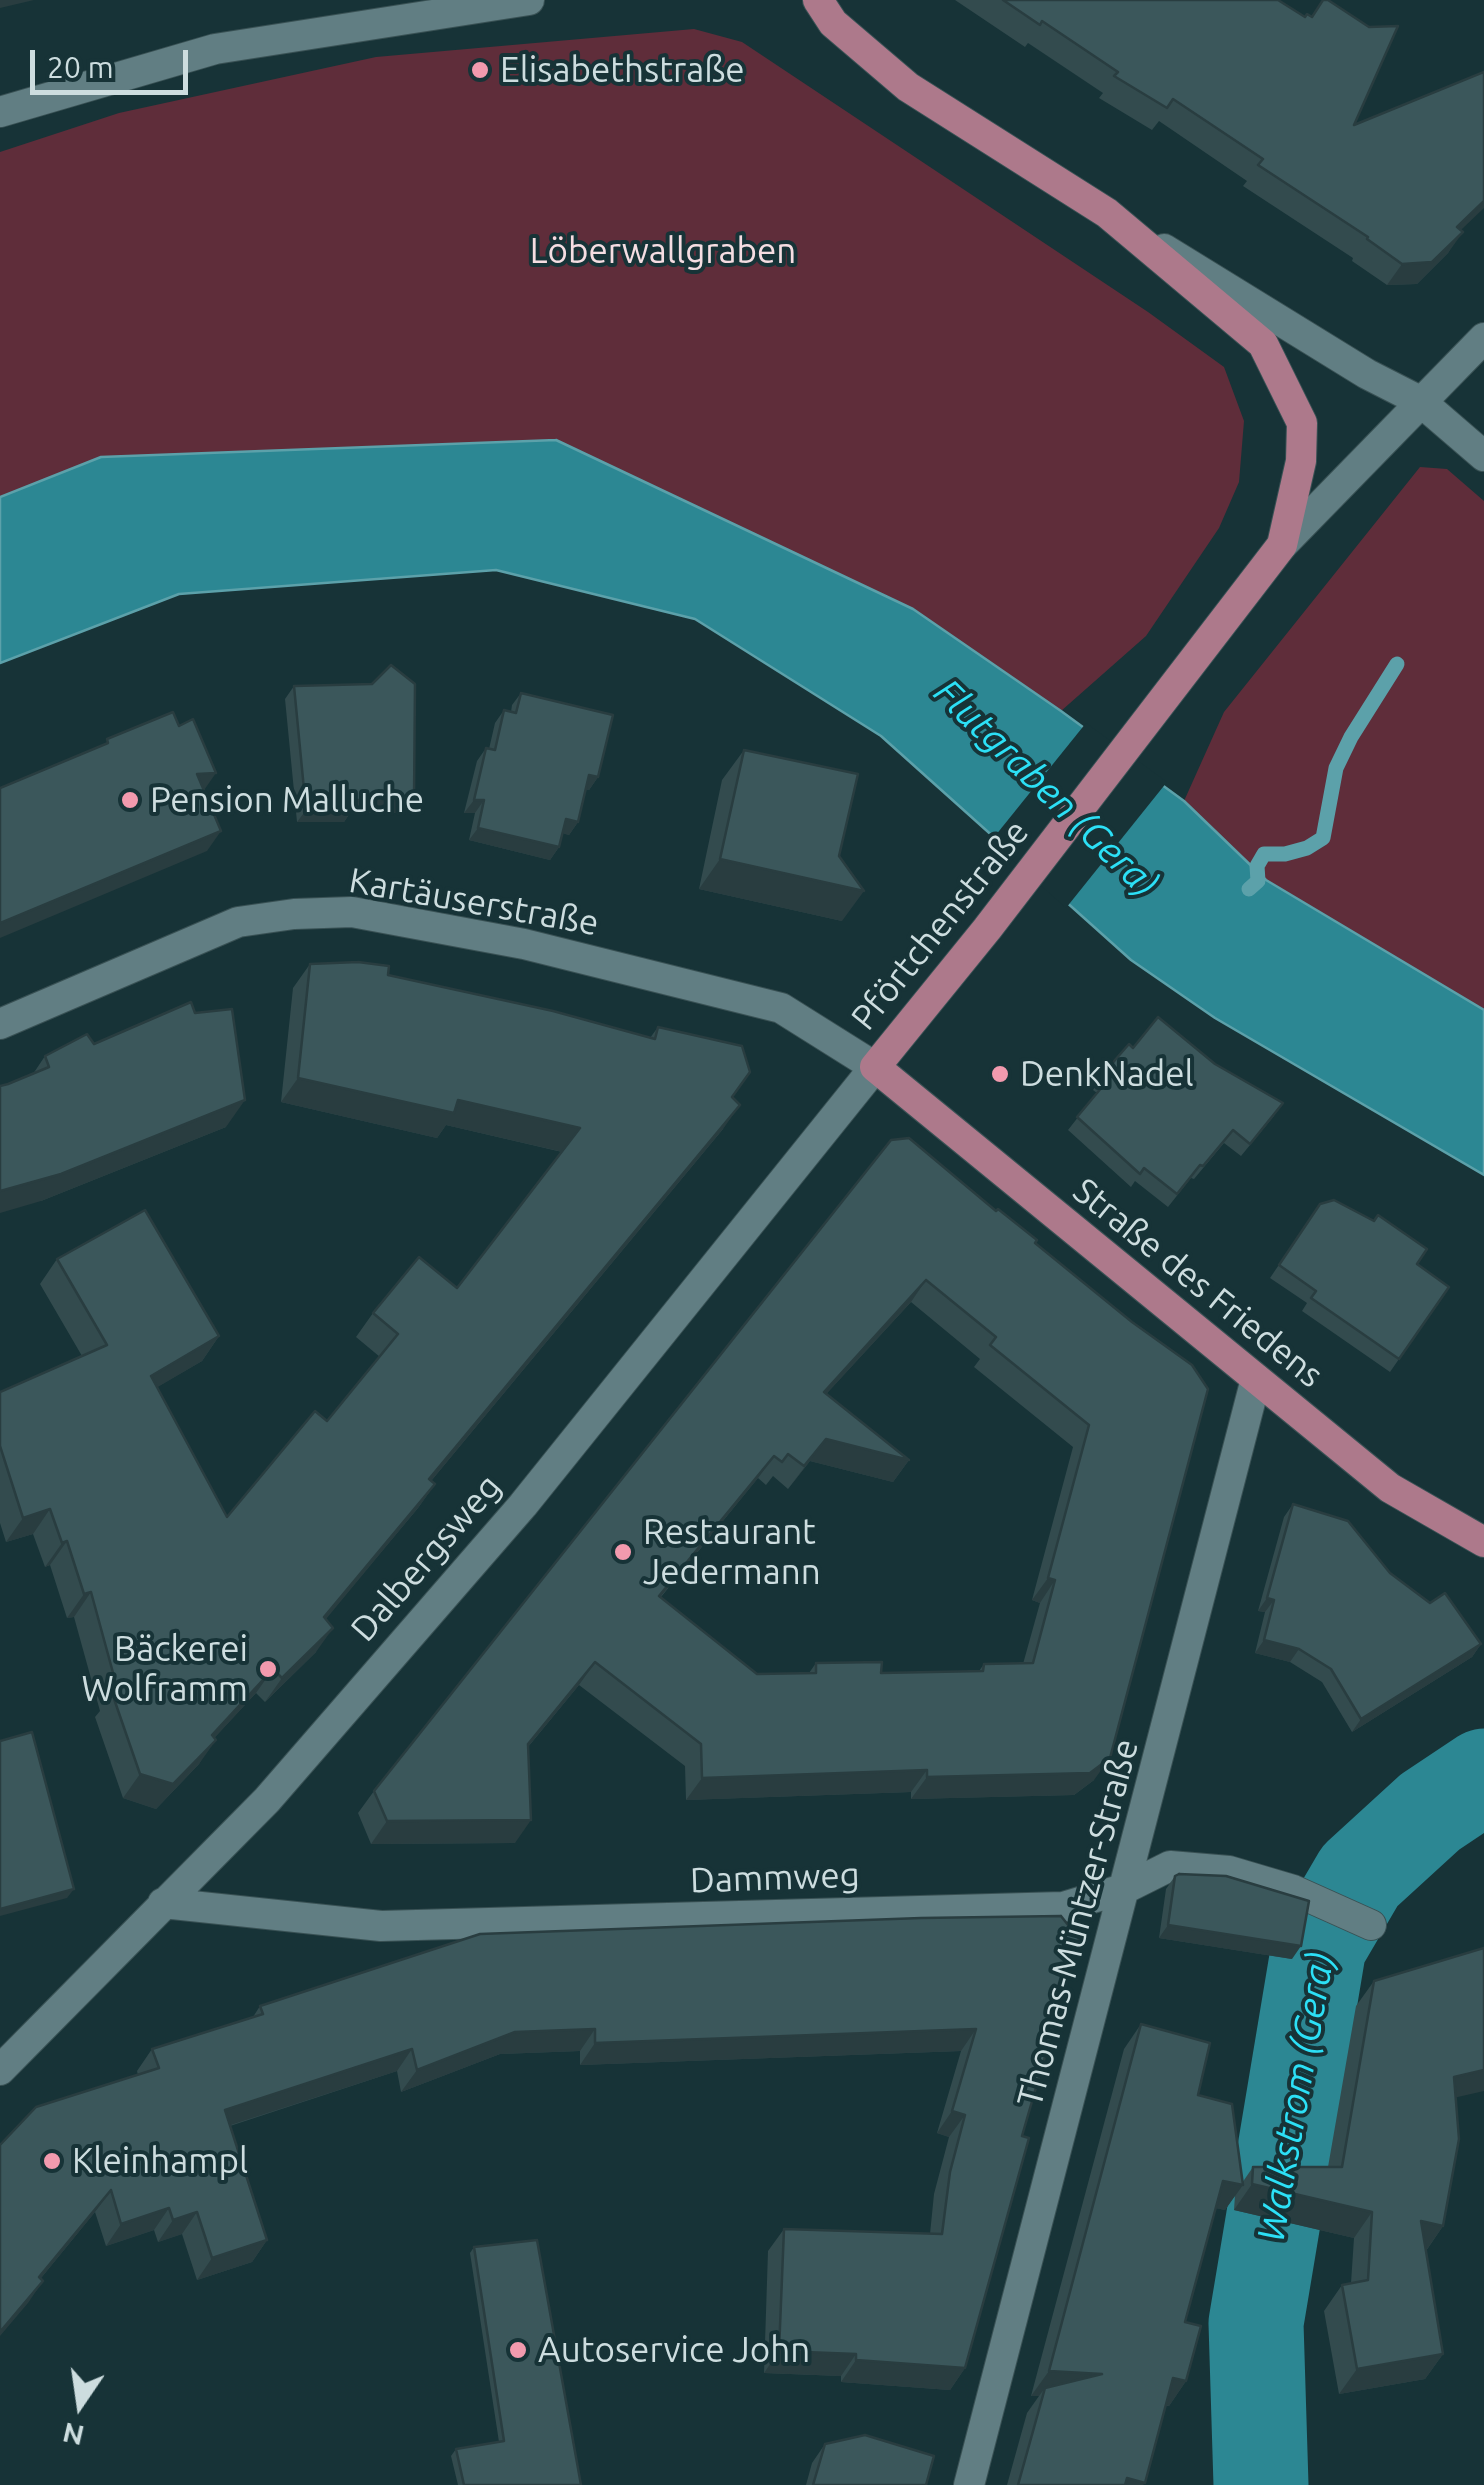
<!DOCTYPE html>
<html>
<head>
<meta charset="utf-8">
<style>
	body { margin:0 }
	#map { position:relative; width:1484px; height:2485px; overflow:hidden; background:#173337; font-family:Ubuntu,sans-serif }
	canvas { display:block }
	.north { position:absolute; left:30px; top:2355px; width:100px; height:100px; -webkit-text-stroke:8px #173337; paint-order:stroke; rotate:193deg; font-size:28px; font-weight:700; line-height:40px; text-align:center; color:#cddddf }
	.north::after { content:''; display:block; margin:auto; width:35px; height:45px; background:#cddddf; clip-path:polygon(50% 0,100% 100%,50% 72%,0 100%) }
	.scale { position:absolute; left:30px; top:50px; width:158px; height:45px; box-sizing:border-box; border:5px solid #cddddf; border-top:0; padding-left:12px; font-size:30px; line-height:35px; white-space:nowrap; color:#cddddf; -webkit-text-stroke:8px #173337; paint-order:stroke }
</style>
</head>
<body>
<div id="map">
<canvas width="1484" height="2485"></canvas>
<div class="north">N</div>
<div class="scale">20 m</div>
</div>
<script>
const c = document.querySelector('canvas').getContext('2d');
c.lineJoin = 'round';
function fill(path, color) { c.fillStyle = color; c.fill(path, 'evenodd'); }
const toPath = rows => new Path2D(rows.map(r => 'M' + r).join(''));
function strokePath(path, color, width, dash) { c.strokeStyle = color; c.lineWidth = width; c.lineCap = dash ? 'butt' : 'round'; c.setLineDash(dash || []); c.stroke(path); }
function label(font, color, halo, rows, align = 'center') {
  c.font = font + ' Ubuntu,sans-serif'; c.lineWidth = 8; c.setLineDash([]); c.textBaseline = 'middle'; c.strokeStyle = halo; c.fillStyle = color; for (const [text, x, y, turn = 0] of rows) {
    c.save(); c.translate(x, y); c.rotate((+turn || 0) * Math.PI / 180); c.textAlign = isNaN(turn) ? turn : align; if (halo) c.strokeText(text, 0, 0); c.fillText(text, 0, 0); c.restore();
  }
}
fill(toPath([
	[694,29,742,42,1148,312,1224,367,1244,421,1239,482,1219,528,1146,636,1061,711,913,609,101,457,0,497,0,152,119,113,376,57],
	[1420,467,1447,469,1484,501,1484,1010,1266,880,1184,801,1224,712]
]), '#5f2d3a');
const water = toPath([
	[556,440,913,609,1061,711,1184,801,1266,880,1484,1010,1484,1175,1215,1018,1131,960,881,736,695,619,496,570,179,594,0,663,0,497,101,457,556,440]
]);
fill(water, '#2c8793');
strokePath(water, '#5ca1aa', 2.5);
fill(toPath([
	[1086,723,1167,782,1066,908,991,841]
]), '#173337');
strokePath(toPath([
	[1249,889,1258,881,1257,866,1264,854,1285,854,1307,848,1323,838,1336,768,1351,737,1397,664]
]), '#5ca1aa', 15);
strokePath(toPath([
	[1261,2485,1256,2323,1319,1946,1360,1876,1430,1812,1484,1776]
]), '#2c8793', 95);
const minor = toPath([
	[0,112,215,49,529,0],
	[1164,249,1367,374,1420,401,1484,456],
	[1282,545,1484,338],
	[0,1024,238,922,294,914,352,912,524,944,781,1008,875,1067,523,1505,267,1800,0,2070],
	[163,1903,381,1926,1063,1907,1126,1888,1170,1866,1229,1871,1293,1890,1371,1925],
	[969,2485,1256,1379]
]);
const major = toPath([
	[818,0,833,23,908,87,1107,213,1263,344,1302,423,1301,461,1282,545,987,929,875,1067,1390,1488,1484,1542]
]);
strokePath(minor, '#395154', 32);
strokePath(major, '#395154', 32);
strokePath(minor, '#617e83', 30);
strokePath(major, '#ad798b', 30);
fill(toPath([
	[955,0,1278,0,1305,17,1311,17,1323,0,1354,125,1461,230,1448,253,1417,284,1387,285,1352,261,1353,258,1243,186,1247,181,1159,121,1152,130,1099,98,1103,93,1028,43,1025,47],
	[294,686,405,813,350,813,344,822,297,822,285,699],
	[521,693,598,777,589,790,585,789,578,822,569,835,563,833,559,847,550,860,469,840,475,813,464,813,477,761,486,748,489,749,495,723,504,710,511,712,512,705],
	[744,750,839,856,842,921,699,889,722,780],
	[310,964,388,975,650,1038,658,1027,732,1097,723,1129,431,1481,435,1484,418,1508,325,1619,316,1652,265,1702,256,1693,214,1738,199,1764,156,1809,123,1798,95,1717,100,1711,74,1617,67,1618,50,1565,45,1567,33,1534,6,1542,0,1523,0,1392,82,1356,40,1284,57,1259,219,1336,202,1361,157,1387,227,1517,327,1421,380,1357,356,1337,373,1313,457,1288,562,1152,446,1125,437,1138,281,1102,293,988],
	[94,1044,226,1127,41,1201,8,1084,33,1074,45,1056],
	[1133,1048,1274,1116,1241,1156,1224,1143,1194,1179,1191,1178,1168,1207,1135,1181,1131,1187,1068,1130,1097,1093,1093,1090,1115,1060],
	[891,1140,1035,1243,1132,1322,1094,1780,1074,1795,911,1799,911,1792,686,1800,685,1766,579,1685,528,1747,515,1843,371,1844,358,1813,374,1791],
	[911,1302,980,1359,974,1367,1073,1447,1032,1600,1040,1603,1023,1664,984,1664,979,1671,881,1673,816,1663,809,1673,757,1674,661,1597,758,1478,766,1485,773,1476,788,1489,810,1461,893,1482,909,1460,826,1394],
	[1320,1204,1417,1264,1449,1287,1390,1372,1302,1311,1307,1303,1270,1278],
	[1293,1504,1390,1573,1481,1644,1472,1657,1352,1732,1322,1682,1290,1662,1255,1653,1265,1612,1258,1611,1284,1517],
	[1175,1876,1292,1959,1159,1938,1166,1889],
	[1061,1916,1022,2136,965,2368,950,2390,841,2382,841,2376,764,2373,768,2251,784,2229,930,2234,934,2194,949,2137,937,2133,961,2051,580,2065,580,2051,500,2054,401,2092,397,2071,230,2126,267,2240,252,2262,197,2280,182,2234,158,2242,154,2230,106,2246,95,2212,41,2278,28,2303,138,2075,137,2071,152,2049,253,2017,260,2006],
	[1374,1981,1456,2098,1443,2226,1426,2251,1443,2354,1425,2379,1339,2394,1324,2311,1342,2285,1351,2283,1354,2238,1234,2210,1235,2195,1225,2210,1216,2208,1185,2322,1186,2381,1169,2406,1166,2406,1143,2485,1007,2485,1027,2413,1039,2396,1031,2396,1124,2049,1141,2024,1198,2095,1242,2183,1253,2167,1328,2167,1356,2006],
	[474,2247,581,2485,458,2485,451,2456,456,2449,499,2442,470,2253],
	[825,2444,926,2485,806,2485,812,2463]
]), '#334b4e');
fill(toPath([
	[0,0,34,0,0,8],
	[1484,201,1484,208,1442,248,1457,227],
	[1463,232,1448,253,1417,284,1387,285,1402,264],
	[216,773,202,793,197,774],
	[589,775,598,777,589,790,580,788],
	[352,800,414,800,405,813,350,813,344,822,297,822,306,810],
	[474,800,484,800,475,813,464,813],
	[566,819,578,822,569,835,557,832],
	[478,828,559,847,550,860,469,840],
	[221,831,207,851,0,938,0,923],
	[720,859,864,891,842,921,699,889],
	[298,1078,458,1100,580,1128,563,1152,446,1125,437,1138,281,1102],
	[245,1100,226,1127,41,1201,0,1213,0,1191],
	[740,1105,723,1129,412,1504,429,1479],
	[926,1280,911,1302,808,1414,824,1392],
	[219,1336,202,1361,134,1401,151,1376],
	[826,1439,909,1460,893,1482,810,1461,788,1489],
	[774,1456,758,1478,643,1618,659,1596],
	[435,1484,418,1508,307,1642,324,1617],
	[50,1509,33,1534,6,1542,23,1518],
	[67,1541,50,1565,45,1567,62,1543],
	[1048,1578,1055,1580,1040,1603,1032,1600],
	[91,1592,74,1617,67,1618,84,1594],
	[1267,1598,1274,1600,1265,1612,1258,1611],
	[333,1628,316,1652,265,1702,282,1678],
	[1264,1640,1299,1649,1290,1662,1255,1653],
	[1481,1644,1472,1657,1352,1732,1361,1719],
	[595,1662,579,1685,512,1766,528,1744],
	[273,1669,256,1693,195,1759,212,1735],
	[216,1740,199,1764,156,1809,123,1798,140,1774],
	[1110,1758,1094,1780,1074,1795,911,1799,927,1777],
	[927,1770,911,1792,686,1800,702,1778],
	[531,1820,515,1843,371,1844,387,1821],
	[74,1889,67,1898,0,1916,0,1909],
	[1168,1925,1301,1946,1292,1959,1159,1938],
	[595,2029,580,2051,500,2054,401,2092,417,2070,515,2032],
	[976,2029,961,2051,580,2065,595,2043],
	[412,2049,397,2071,209,2132,225,2110],
	[1484,2070,1484,2091,1436,2102,1454,2077],
	[952,2111,965,2115,949,2137,937,2133],
	[1223,2181,1243,2185,1225,2210,1205,2206],
	[1252,2184,1372,2212,1354,2238,1234,2210],
	[111,2190,95,2212,24,2299,39,2277],
	[169,2208,154,2230,106,2246,121,2224],
	[197,2212,182,2234,158,2242,173,2220],
	[1421,2221,1443,2226,1425,2252],
	[267,2240,252,2262,197,2280,212,2258],
	[43,2281,28,2303,0,2336,0,2332],
	[779,2351,856,2354,841,2376,764,2373],
	[1443,2354,1425,2379,1339,2394,1357,2369],
	[856,2360,965,2368,950,2390,841,2382],
	[1049,2371,1102,2374,1045,2388,1039,2396,1031,2396],
	[1173,2378,1186,2381,1169,2406,1155,2403],
	[1127,2478,1145,2483,1143,2485,1122,2485]
]), '#293d40');
const building = toPath([
	[1003,0,1278,0,1305,17,1307,14,1312,17,1323,0,1328,0,1369,27,1398,26,1354,125,1484,72,1484,201,1457,227,1463,232,1432,262,1402,264,1367,239,1368,237,1258,165,1263,159,1173,99,1167,108,1114,76,1118,72,1042,21,1040,25,1003,0],
	[391,665,415,684,414,800,352,800,353,810,306,810,294,686,372,684,391,665],
	[521,693,613,715,598,777,589,775,578,822,566,819,559,847,478,828,484,800,474,800,486,748,495,750,504,710,516,713,521,693],
	[173,712,179,726,193,719,216,773,197,774,221,831,0,923,0,788,108,743,107,739,173,712],
	[744,750,858,774,839,856,864,891,720,859,744,750],
	[358,962,389,966,388,975,553,1011,655,1039,658,1027,742,1046,750,1072,732,1097,740,1105,429,1479,435,1484,324,1617,333,1628,282,1678,273,1669,212,1735,216,1740,173,1784,140,1774,112,1693,118,1691,91,1592,84,1594,67,1541,62,1543,50,1509,23,1518,0,1446,0,1392,107,1345,57,1259,145,1210,219,1336,151,1376,227,1517,315,1411,327,1421,398,1334,373,1313,419,1257,457,1288,580,1128,458,1100,454,1113,298,1078,310,964,358,962],
	[191,1002,195,1013,232,1009,245,1100,61,1174,0,1191,0,1086,8,1084,49,1067,45,1056,87,1034,94,1044,191,1002],
	[1158,1017,1215,1064,1283,1103,1250,1144,1233,1130,1203,1166,1200,1165,1177,1194,1144,1168,1140,1174,1077,1117,1107,1081,1102,1077,1115,1060,1129,1044,1133,1048,1158,1017],
	[909,1138,996,1211,998,1209,1037,1240,1035,1243,1132,1322,1192,1365,1208,1389,1110,1758,1090,1773,927,1777,927,1770,702,1778,701,1744,595,1662,528,1744,531,1820,387,1821,374,1791,891,1140,909,1138],
	[926,1280,996,1337,990,1345,1089,1425,1048,1578,1055,1580,1033,1663,984,1664,983,1671,881,1673,882,1662,816,1663,816,1673,757,1674,659,1596,774,1456,782,1462,788,1454,804,1466,826,1439,909,1460,824,1392,926,1280],
	[1334,1200,1374,1221,1378,1215,1427,1249,1417,1264,1449,1287,1399,1359,1311,1298,1316,1291,1279,1265,1320,1204,1334,1200],
	[1293,1504,1348,1521,1390,1573,1430,1603,1445,1593,1481,1644,1361,1719,1331,1669,1299,1649,1264,1640,1274,1600,1267,1598,1293,1504],
	[32,1732,74,1889,0,1909,0,1741,32,1732],
	[1179,1874,1226,1876,1309,1901,1301,1946,1168,1925,1175,1876,1179,1874],
	[1061,1916,1079,1939,1022,2136,1029,2138,965,2368,856,2360,856,2354,779,2351,784,2229,942,2234,950,2172,965,2115,952,2111,976,2029,595,2043,595,2029,515,2032,417,2070,412,2049,225,2110,267,2240,212,2258,197,2212,173,2220,169,2208,121,2224,111,2190,39,2277,43,2281,0,2332,0,2145,36,2107,159,2068,152,2049,263,2014,260,2006,480,1934,921,1918,1061,1916],
	[1484,1948,1484,2070,1454,2077,1459,2139,1443,2226,1421,2221,1443,2354,1357,2369,1342,2285,1368,2280,1372,2212,1252,2184,1253,2167,1342,2167,1374,1981,1484,1948],
	[1141,2024,1210,2043,1198,2095,1232,2104,1243,2185,1223,2181,1185,2322,1201,2326,1186,2381,1173,2378,1145,2483,1127,2478,1125,2485,1018,2485,1045,2388,1102,2374,1049,2371,1141,2024],
	[537,2240,581,2485,464,2485,456,2449,504,2441,474,2247,537,2240],
	[865,2435,934,2456,926,2485,813,2485,825,2444,865,2435]
]);
fill(building, '#3b575b');
strokePath(building, '#293d40', 2.5);
for (const [x, y, r, color] of [
	[480,70,10,"#f29aae"],
	[130,800,10,"#f29aae"],
	[1000,1074,10,"#f29aae"],
	[623,1552,10,"#f29aae"],
	[268,1669,10,"#f29aae"],
	[52,2161,10,"#f29aae"],
	[518,2350,10,"#f29aae"]
]) { const dot = new Path2D(); dot.arc(x, y, r, 0, 2 * Math.PI); c.fillStyle = color; c.fill(dot); strokePath(dot, '#173337', 4); }
label('35px', '#cddddf', '#173337', [
	["Elisabethstraße",500,70],
	["Pension Malluche",150,800],
	["DenkNadel",1020,1074],
	["Restaurant",643,1532],
	["Jedermann",643,1572],
	["Bäckerei",248,1649,"right"],
	["Wolframm",248,1689,"right"],
	["Kleinhampl",72,2161],
	["Autoservice John",538,2350]
], 'left');
label('35px', '#f5dde2', '#173337', [
	["Löberwallgraben",663,251]
]);
label('35px', '#cddddf', '#173337', [
	["Kartäuserstraße",474,902,10],
	["Pförtchenstraße",940,925,-51],
	["Straße des Friedens",1198,1283,39],
	["Dalbergsweg",426,1558,-49],
	["Dammweg",775,1878,-2],
	["Thomas-Müntzer-Straße",1078,1923,-75]
]);
label('italic 38px', '#2ce0f6', '#173337', [
	["Flutgraben (Gera)",1046,788,44],
	["Walkstrom (Gera)",1296,2097,-80]
]);
</script>
</body>
</html>
